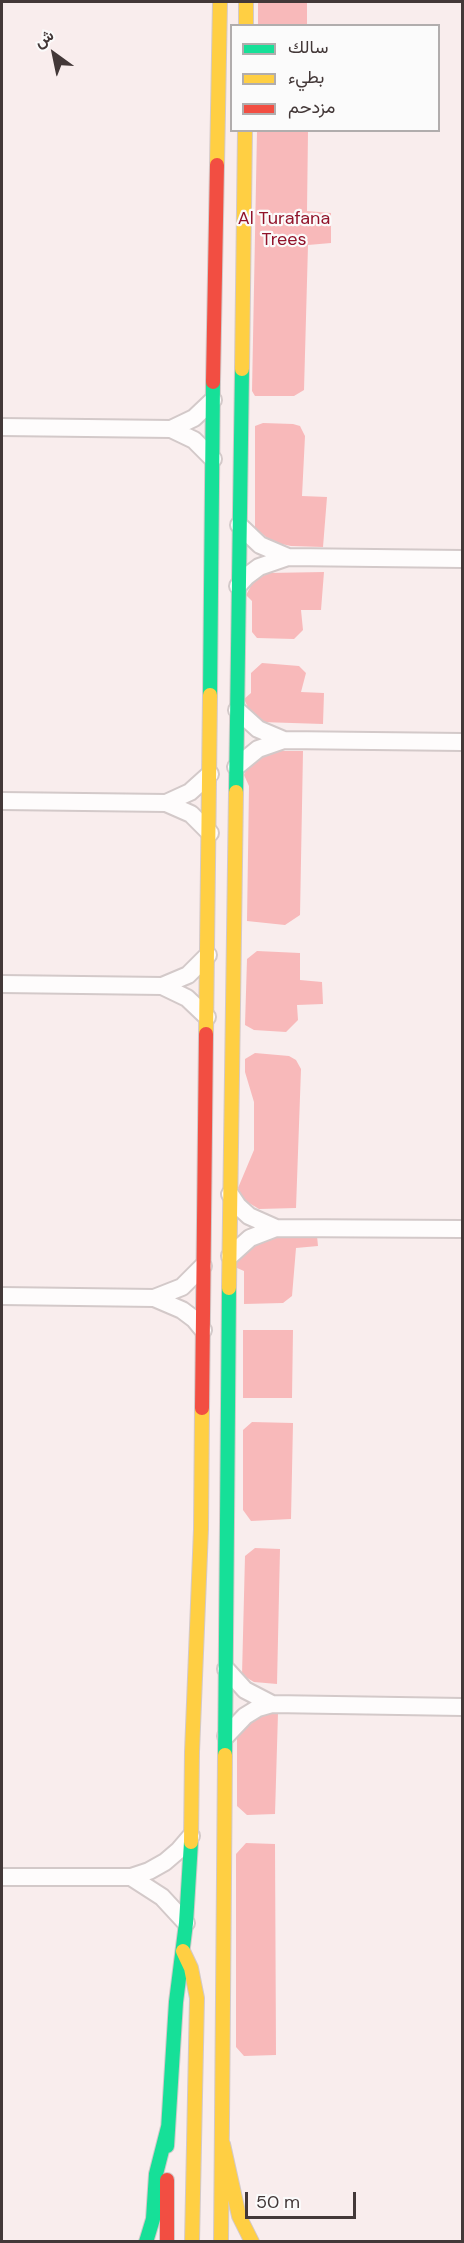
<!DOCTYPE html>
<html>
<head>
<meta charset="utf-8">
<style>
	body { margin:0 }
	#map { position:relative; width:464px; height:2243px; overflow:hidden; background:#f9eded; font-family:"DM Sans",Vazirmatn,sans-serif }
	canvas { display:block }
	.frame { position:absolute; inset:0; border:3px solid #433838; pointer-events:none }
	.legend { position:absolute; left:230px; top:24px; width:210px; height:108px; box-sizing:border-box; background:#fbfbfb; border:2px solid #b1adad; margin:0; padding:8px 10px; list-style:none; font-size:18px; color:#433838 }
	.legend li { display:flex; align-items:center; gap:12px; height:30px }
	.legend b { width:30px; border:2px solid #b1adad }
	.north { position:absolute; left:24px; top:24px; width:60px; height:60px; -webkit-text-stroke:4px #fbfbfb; paint-order:stroke; rotate:327deg; font-size:16px; font-weight:700; line-height:24px; text-align:center; color:#433838 }
	.north::after { content:''; display:block; margin:auto; width:21px; height:27px; background:#433838; clip-path:polygon(50% 0,100% 100%,50% 72%,0 100%) }
	.scale { position:absolute; left:245px; top:2192px; width:111px; height:27px; box-sizing:border-box; border:3px solid #433838; border-top:0; padding-left:8px; font-size:18px; line-height:21px; white-space:nowrap; color:#433838; -webkit-text-stroke:4px #fbfbfb; paint-order:stroke }
</style>
</head>
<body>
<div id="map">
<canvas width="464" height="2243"></canvas>
<div class="frame"></div>
<ul class="legend">
<li><b style="height:8px;background:#16e098"></b>سالك</li>
<li><b style="height:8px;background:#ffcf43"></b>بطيء</li>
<li><b style="height:8px;background:#f24e42"></b>مزدحم</li>
</ul>
<div class="north">ش</div>
<div class="scale">50 m</div>
</div>
<script>
const c = document.querySelector('canvas').getContext('2d');
c.lineJoin = 'round';
function fill(path, color) { c.fillStyle = color; c.fill(path, 'evenodd'); }
const toPath = rows => new Path2D(rows.map(r => 'M' + r).join(''));
function strokePath(path, color, width, dash) { c.strokeStyle = color; c.lineWidth = width; c.lineCap = dash ? 'butt' : 'round'; c.setLineDash(dash || []); c.stroke(path); }
function label(font, color, halo, rows, align = 'center') {
  c.font = font + ' "DM Sans",sans-serif'; c.lineWidth = 4.5; c.setLineDash([]); c.textBaseline = 'middle'; c.strokeStyle = halo; c.fillStyle = color; for (const [text, x, y, turn = 0] of rows) {
    c.save(); c.translate(x, y); c.rotate((+turn || 0) * Math.PI / 180); c.textAlign = isNaN(turn) ? turn : align; if (halo) c.strokeText(text, 0, 0); c.fillText(text, 0, 0); c.restore();
  }
}
fill(toPath([
	[258,2,307,2,307,25,258,26],
	[257,131,308,131,307,211,331,213,331,243,308,245,304,390,294,396,255,396,252,391],
	[263,423,293,424,300,426,305,436,302,496,327,497,323,547,291,546,272,542,255,528,255,426],
	[324,572,321,610,301,610,303,630,294,639,257,638,252,632,252,601,246,595,253,582,268,573],
	[262,663,299,666,306,673,301,692,324,693,323,724,261,722,251,714,244,699,251,693,251,673],
	[265,751,303,751,300,915,285,925,247,921,249,786,244,775,250,761],
	[257,951,300,953,300,980,322,982,323,1004,297,1005,298,1020,286,1032,254,1030,245,1025,247,959],
	[255,1053,289,1056,296,1060,301,1069,296,1208,259,1209,244,1200,238,1188,254,1150,254,1102,245,1072,245,1059],
	[317,1236,318,1246,296,1248,292,1296,283,1303,244,1304,244,1271,237,1268,236,1257,261,1237],
	[243,1330,293,1330,292,1398,243,1398],
	[252,1422,293,1423,291,1519,251,1521,243,1510,243,1430],
	[255,1548,280,1549,277,1684,254,1682,242,1675,245,1556],
	[263,1710,278,1713,275,1814,247,1815,237,1806,237,1722],
	[246,1843,275,1844,276,2055,244,2056,236,2047,236,1854]
]), '#f8b9ba');
const street = toPath([
	[2,427,171,429,194,440,213,459],
	[171,429,194,418,213,400],
	[239,525,260,545,288,557],
	[238,586,247,576,259,567,288,557,462,559],
	[237,710,258,729,284,740],
	[236,767,258,749,284,740,462,742],
	[2,801,166,803,191,814,210,833],
	[166,803,190,792,210,774],
	[2,984,162,986,188,975,208,955],
	[162,986,187,998,207,1017],
	[230,1194,238,1206,249,1216,276,1228],
	[230,1256,250,1238,276,1228,462,1229],
	[2,1296,154,1298,182,1310,194,1319,203,1330],
	[154,1298,182,1287,203,1266],
	[226,1669,245,1690,272,1704],
	[226,1736,245,1716,258,1708,272,1704,462,1707],
	[2,1877,131,1877,149,1871,165,1862,179,1850,191,1836],
	[131,1877,162,1897,186,1923]
]);
const fast = toPath([
	[210,695,213,382],
	[236,792,242,369],
	[225,1755,229,1288],
	[167,2146,176,2002,186,1923,191,1842],
	[146,2242,153,2219,156,2174,168,2127]
]);
const slow = toPath([
	[246,2,246,26],
	[217,165,220,2],
	[242,369,245,130],
	[206,1034,210,695],
	[229,1288,236,792],
	[191,1842,192,1752,201,1529,202,1408],
	[183,1951,191,1968,197,1998,192,2242],
	[223,2144,239,2216,252,2242],
	[221,2242,225,1755]
]);
const jam = toPath([
	[213,382,217,165],
	[202,1408,206,1034],
	[167,2180,167,2242]
]);
strokePath(street, '#d3c9c9', 20);
strokePath(fast, '#d3c9c9', 16);
strokePath(slow, '#d3c9c9', 16);
strokePath(jam, '#d3c9c9', 16);
strokePath(street, '#fefcfc', 16);
strokePath(fast, '#16e098', 14);
strokePath(slow, '#ffcf43', 14);
strokePath(jam, '#f24e42', 14);
label('18px', '#91132a', '#fbfbfb', [
	["Al Turafana",284,219],
	["Trees",284,240]
]);
</script>
</body>
</html>
